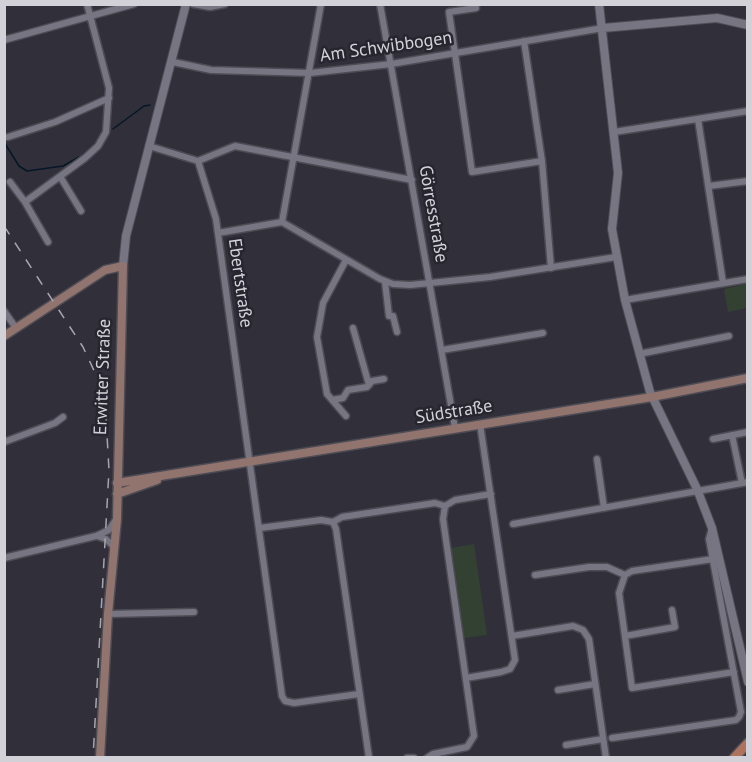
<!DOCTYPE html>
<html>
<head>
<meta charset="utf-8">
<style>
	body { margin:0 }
	#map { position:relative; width:752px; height:762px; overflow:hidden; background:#31303a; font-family:"PT Sans",sans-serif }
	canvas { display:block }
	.frame { position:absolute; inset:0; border:6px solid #d2d1d8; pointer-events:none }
</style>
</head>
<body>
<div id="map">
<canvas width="752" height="762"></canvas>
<div class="frame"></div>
</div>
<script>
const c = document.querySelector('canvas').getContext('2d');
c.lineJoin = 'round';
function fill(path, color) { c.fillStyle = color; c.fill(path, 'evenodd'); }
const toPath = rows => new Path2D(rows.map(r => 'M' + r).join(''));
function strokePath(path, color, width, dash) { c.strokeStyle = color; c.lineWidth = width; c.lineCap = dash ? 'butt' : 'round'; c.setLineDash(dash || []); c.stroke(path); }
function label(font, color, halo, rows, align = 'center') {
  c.font = font + ' "PT Sans",sans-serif'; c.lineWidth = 5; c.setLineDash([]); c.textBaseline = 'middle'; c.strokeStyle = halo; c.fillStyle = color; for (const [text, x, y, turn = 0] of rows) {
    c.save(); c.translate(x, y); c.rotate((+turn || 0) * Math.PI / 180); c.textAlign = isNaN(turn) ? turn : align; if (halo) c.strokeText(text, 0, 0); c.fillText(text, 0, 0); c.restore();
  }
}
fill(toPath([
	[747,284,747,308,728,312,724,289],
	[474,544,487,635,464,638,451,548]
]), '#334133');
strokePath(toPath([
	[113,129,144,106,150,105],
	[4,142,19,166,27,171,63,166,79,157]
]), '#041727', 1.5);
const minor = toPath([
	[193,4,210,7,225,4],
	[380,4,455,428],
	[475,4,476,8,449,12,472,172,542,161],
	[4,40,134,4],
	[524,41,542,161,551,268],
	[173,62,211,70,310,73,391,64,603,28],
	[698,119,723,283],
	[614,132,748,111],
	[8,137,55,122,109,98],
	[149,146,198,161,216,219,282,696,285,701,294,703,359,694],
	[198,161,235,146,412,180],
	[61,178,81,211],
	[10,182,25,202],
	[709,186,748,181],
	[282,222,321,4],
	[218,233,282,222,380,279,393,284,410,285,490,277,616,257],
	[48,242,25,202,85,158,98,146,106,132,109,88,87,4],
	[385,282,389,316,393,316,397,332],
	[625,300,748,279],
	[4,311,16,328],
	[353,328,369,385],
	[442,350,543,333],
	[639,354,729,336],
	[332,400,343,398,348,390,367,387,372,381,384,379],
	[346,416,327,394,317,337,323,303,346,260],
	[732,435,742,483],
	[713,439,748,432],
	[4,442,55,423,63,417],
	[597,459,604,508],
	[333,522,336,529,369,758],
	[513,524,748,482],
	[260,528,321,520,333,522,342,517,435,503,445,506,455,500,491,494],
	[97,536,106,539,114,547],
	[4,558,96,536,109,530,115,521],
	[713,559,632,571,625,575,619,593,632,688,734,672],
	[535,575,589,567,607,567,625,575],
	[108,614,194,612],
	[512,636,573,626,583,630,589,639,606,758],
	[625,636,675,627,672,610],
	[466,678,501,672,510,669,515,660,480,424],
	[558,690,595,684],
	[612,738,736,720,739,717,741,712,709,539,712,528],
	[566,745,603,739],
	[407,758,414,758],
	[427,758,433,754,467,747,474,736,443,519,445,506]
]);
const tertiary = toPath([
	[599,4,618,173,612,229,625,300,650,392,697,489,712,528,748,682],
	[603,28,717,18,748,25],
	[123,266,126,236,186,4]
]);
const secondary = toPath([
	[4,336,105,270,123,266,117,519,108,614,100,758],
	[117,483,652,397,748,378],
	[117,494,157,480]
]);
const primary = toPath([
	[734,758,748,743]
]);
strokePath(minor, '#4d4c54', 9);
strokePath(tertiary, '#4d4c54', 10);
strokePath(secondary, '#4d4c54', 11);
strokePath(primary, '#4d4c54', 12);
strokePath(minor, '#767581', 6);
strokePath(tertiary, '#767581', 8);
strokePath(secondary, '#92746f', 8);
strokePath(primary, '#ae735c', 9);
strokePath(toPath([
	[4,226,83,347,97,377,106,418,109,470,93,758]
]), '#a7a6ae', 1.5, [10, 10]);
label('18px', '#d2d1d8', '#272630', [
	["Am Schwibbogen",386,47,-8],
	["Görresstraße",433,214,80],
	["Ebertstraße",240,283,82],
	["Erwitter Straße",103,377,-88],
	["Südstraße",454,412,-9]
]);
</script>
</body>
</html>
